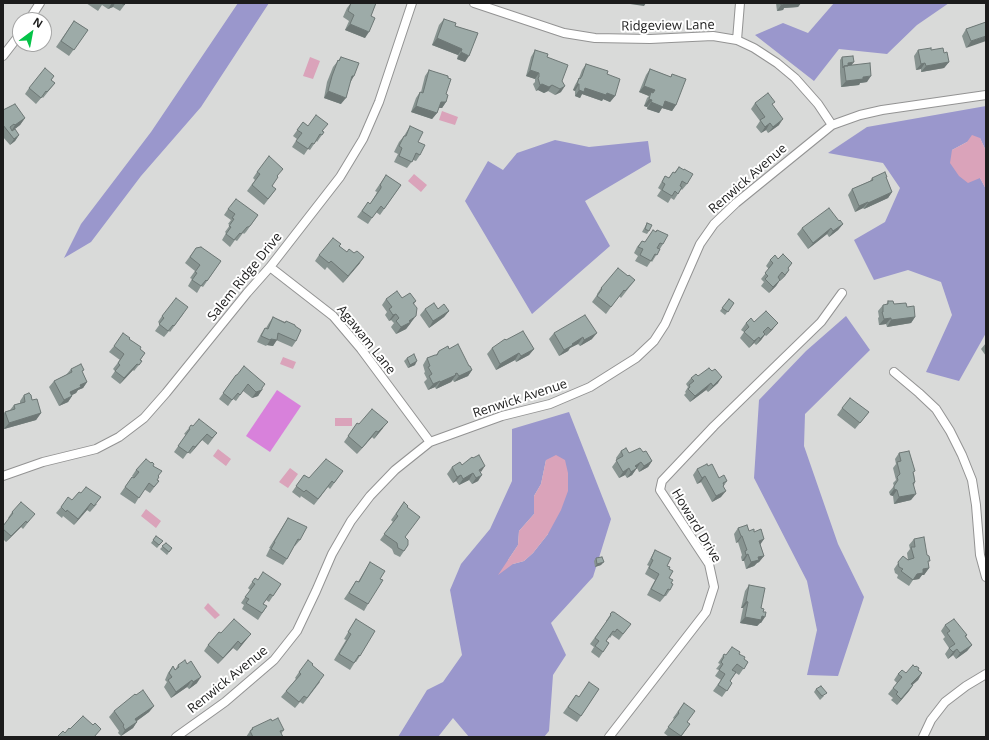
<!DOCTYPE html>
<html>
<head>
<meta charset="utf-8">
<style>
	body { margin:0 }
	#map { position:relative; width:989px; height:740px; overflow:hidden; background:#e2eded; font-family:"Open Sans",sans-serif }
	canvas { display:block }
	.frame { position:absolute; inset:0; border:4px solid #1c1c1c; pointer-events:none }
	.north { position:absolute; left:12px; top:12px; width:40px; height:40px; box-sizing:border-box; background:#fff; border:1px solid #a4a4a4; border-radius:50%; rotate:32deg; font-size:11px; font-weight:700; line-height:16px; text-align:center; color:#1c1c1c }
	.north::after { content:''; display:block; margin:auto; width:14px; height:18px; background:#05c348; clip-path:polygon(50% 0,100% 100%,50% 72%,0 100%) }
</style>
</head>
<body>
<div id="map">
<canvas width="989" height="740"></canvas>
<div class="frame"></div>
<div class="north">N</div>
</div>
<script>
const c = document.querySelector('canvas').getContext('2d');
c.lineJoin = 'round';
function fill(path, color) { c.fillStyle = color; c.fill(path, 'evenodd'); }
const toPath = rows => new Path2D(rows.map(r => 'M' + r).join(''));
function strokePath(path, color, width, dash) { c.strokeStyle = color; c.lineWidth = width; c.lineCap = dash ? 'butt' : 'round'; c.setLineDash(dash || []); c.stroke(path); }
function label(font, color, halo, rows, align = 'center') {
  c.font = font + ' "Open Sans",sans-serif'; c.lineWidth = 4; c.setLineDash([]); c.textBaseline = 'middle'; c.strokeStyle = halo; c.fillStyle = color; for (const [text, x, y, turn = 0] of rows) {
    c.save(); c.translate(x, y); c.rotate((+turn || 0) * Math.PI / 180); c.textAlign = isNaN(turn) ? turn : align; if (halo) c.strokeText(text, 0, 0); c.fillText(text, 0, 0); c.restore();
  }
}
fill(toPath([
	[3,3,986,3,986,737,3,737],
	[20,20,44,20,44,44,20,44]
]), '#d9dad9');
fill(toPath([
	[238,3,269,3,201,107,141,176,91,242,64,258,81,224,151,132],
	[834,3,949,3,917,25,887,54,839,49,814,81,755,35,783,23,808,33],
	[986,106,986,151,980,138,967,142,952,150,980,178,986,189,986,333,959,381,926,372,952,315,941,282,908,270,874,280,854,240,885,222,900,188,883,163,828,153,867,127],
	[555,140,589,147,648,141,651,162,585,201,610,246,532,314,465,201,488,161,503,170,517,153],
	[846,316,870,350,805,414,804,446,838,544,864,597,838,676,807,675,817,630,807,581,754,478,759,400,806,351],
	[569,412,611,519,593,577,551,623,566,655,553,675,549,731,544,737,469,737,453,718,438,737,398,737,427,690,443,682,462,655,450,590,461,564,490,529,512,481,512,429],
	[546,460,548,534,533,553,524,561,513,564,508,560,518,545,519,531,534,514,534,496,541,484]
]), '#9a97cc');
fill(toPath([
	[277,390,301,406,270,452,246,436]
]), '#d881db');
fill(toPath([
	[310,57,320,61,313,79,303,76],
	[442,111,458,117,455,125,439,120],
	[972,135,980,138,986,151,986,189,980,178,968,183,959,176,950,163,952,150,967,142],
	[414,174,427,185,421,192,408,181],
	[283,357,296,362,293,369,280,364],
	[335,418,352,418,352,426,335,426],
	[218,449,231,459,226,466,213,456],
	[556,455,565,460,568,473,568,491,561,510,548,534,533,553,524,561,513,564,498,575,518,545,519,531,534,514,534,496,541,484,546,460],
	[290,468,298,474,288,488,279,482],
	[146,509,161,521,156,528,141,516],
	[208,603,220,615,215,619,204,608]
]), '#daa3ba');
const minor = toPath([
	[474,3,564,33,595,38,650,39,713,36,737,40,754,48,777,63,795,78,818,104,832,125],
	[29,20,40,3],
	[737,40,740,3],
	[3,56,20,34],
	[270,267,333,316,361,349,430,442],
	[894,372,919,393,936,409,950,431,962,455,972,480,976,505,980,555,986,577],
	[3,476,43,462,96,449,119,437,144,418,166,393,247,293,270,267,340,177,363,139,379,102,412,3],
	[176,737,225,702,274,660,297,631,316,591,332,554,351,521,370,496,395,470,430,442,502,416,550,404,590,387,636,358,654,341,665,324,700,244,714,224,736,203,832,125,860,115,882,110,986,95],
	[609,737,706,612,714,587,709,564,660,490,662,481,714,426,821,322,842,293],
	[923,737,931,720,945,702,966,686,986,674]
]);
strokePath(minor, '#939393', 10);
strokePath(minor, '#fff', 8);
fill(toPath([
	[86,3,126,3,120,11,113,7,108,9,102,5,98,11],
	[351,3,376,3,371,16,365,38,345,30,349,21,343,17,347,8],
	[776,3,801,3,798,7,784,8,783,10,777,11],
	[444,19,455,26,478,33,465,62,457,59,458,55,432,45,439,25],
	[74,21,88,30,69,56,56,47],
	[986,22,966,48,962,36,966,29],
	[535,50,547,57,562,81,561,92,555,95,548,91,544,93,538,90,536,91,533,84,535,82,535,79,526,76,531,57],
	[918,50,931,50,944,53,949,62,944,68,921,72,921,69,916,70,914,56],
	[341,57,341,104,324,98,327,82,333,67],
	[842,57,852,65,867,82,860,83,859,85,841,87,840,72,840,60],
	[586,64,607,74,615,96,610,102,603,99,602,101,582,94,580,98,575,96,575,91,573,90,575,85,579,78,582,70],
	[650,69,671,77,672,74,676,105,672,111,662,108,659,113,647,109,647,107,644,106,647,98,649,96,639,92,646,75],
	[429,70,446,94,446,102,442,108,438,108,437,113,432,119,411,112,416,98,420,92,421,92,425,76],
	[54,76,51,80,55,83,43,98,42,97,36,104,25,94,29,88],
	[755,103,772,105,779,125,768,133,766,130,761,133,756,127,760,121,751,109],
	[3,110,25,118,20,125,12,131,19,135,15,141,10,145,3,137],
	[303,122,308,126,324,132,317,142,316,141,310,150,308,149,304,155,292,147,297,139,293,136],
	[410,126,418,142,420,155,416,161,413,160,407,168,394,162,398,154,394,152,399,142,404,136],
	[679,167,687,184,682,190,681,189,674,200,671,198,668,203,657,196,661,190,658,188,665,176,669,178,673,172,674,173],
	[257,172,277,176,272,186,276,189,264,205,247,191,255,180,253,178],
	[386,175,401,185,380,215,376,212,368,224,357,217,368,202,370,204,376,194,377,192,375,191],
	[872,178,886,178,892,192,888,198,864,209,863,208,855,212,848,195,852,189,870,181],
	[228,209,258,215,246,232,244,234,243,233,237,241,235,240,230,247,222,240,226,233,225,232,230,225,228,224,231,220,224,215],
	[839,221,843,224,838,230,829,237,827,234,808,249,797,234,802,228],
	[647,223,649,231,647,234,642,232],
	[657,230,663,244,652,262,651,261,647,267,635,261,638,256,634,253,637,247,642,241,645,242],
	[339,246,347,252,354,253,360,263,343,283,327,267,325,270,315,261,319,255],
	[196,248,221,261,203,287,201,286,197,293,188,286,192,279,190,278,195,271,185,263],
	[778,259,792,263,788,269,789,270,785,276,780,281,780,280,776,286,769,293,761,286,764,282,761,279,769,269,766,266,770,260],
	[628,276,635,280,621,298,619,296,606,314,592,302,597,295,597,294,601,288],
	[402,298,416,301,414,304,411,322,410,324,406,329,396,334,391,327,394,323,391,320,389,321,385,315,387,312,382,305,386,299],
	[729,299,734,303,725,315,720,311],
	[888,301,894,304,907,307,915,317,911,323,887,327,886,324,879,325,878,318,879,317,878,311,883,305,886,305],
	[425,309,438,309,449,311,444,317,429,328,420,315],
	[184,313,170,332,169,331,164,337,155,331,160,324,158,322,162,316],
	[273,317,295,326,296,341,292,347,276,340,273,346,267,345,266,346,257,342,261,334,265,328,266,328,269,323],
	[754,322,773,329,766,336,765,335,761,340,756,345,754,343,749,348,740,338,744,332,741,330,746,323],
	[554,333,592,339,580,346,578,344,570,348,568,351,559,356,549,339],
	[129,339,140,349,140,360,142,361,134,371,133,370,120,384,111,377,115,371,113,369,120,360,109,352,114,346],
	[506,340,534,349,529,355,516,362,515,360,496,370,487,354,492,348],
	[986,343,986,356,981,349],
	[449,349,472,370,468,376,454,382,453,380,451,382,436,389,435,387,428,390,424,382,427,379,424,373,425,372,423,365,427,358,436,355,439,351],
	[407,358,415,365,408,368,404,361],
	[71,369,82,372,87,382,83,388,78,390,76,393,72,395,72,396,68,402,59,406,49,387,54,381,66,375],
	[236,375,262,388,258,396,252,398,243,391,236,401,233,399,228,406,219,399],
	[698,376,718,383,708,392,706,390,690,402,684,395,686,393,685,392,688,387,686,384,691,378],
	[24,395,32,400,41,413,36,420,4,429,3,425,3,415,5,412,10,410,14,405,20,403,20,401],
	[842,408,869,412,855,429,837,415],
	[357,423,359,424,383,428,374,439,372,437,357,454,344,442],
	[193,426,217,433,208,445,202,440,190,454,188,452,183,459,174,452,186,435,184,434,189,428],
	[621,451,629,453,643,452,652,461,648,467,639,472,637,468,632,475,627,478,625,475,619,478,612,467,617,460,616,458],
	[899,453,914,474,915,482,914,485,911,500,894,504,893,496,890,495,889,492,894,486,893,483,896,480,893,468,896,464,895,459],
	[462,465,481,472,478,481,472,484,469,480,459,485,456,481,453,483,447,474,452,467],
	[153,466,158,476,157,480,159,481,150,493,144,489,135,504,120,494,132,477,134,478,132,476,136,470],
	[708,466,719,478,727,481,723,487,721,497,712,502,701,482,697,484,693,475,697,469],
	[343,471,330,489,328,487,314,505,301,496,300,498,292,492,304,475,309,478],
	[72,500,97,504,90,512,87,510,74,525,63,516,62,518,56,513,61,507],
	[404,502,407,507,405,537,408,545,400,557,394,554,392,549,380,540,393,522,391,520],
	[12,512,30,520,23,529,21,527,6,542,3,539,3,526,9,519,8,518],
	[288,518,300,540,295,546,294,546,287,559,283,565,266,556,270,548,269,548],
	[738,528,749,531,760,544,764,556,759,562,757,563,754,566,746,569,744,561,742,561,741,557,742,555,738,542,736,543,734,534],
	[156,536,163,541,157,548,151,543],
	[914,539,928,563,929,568,924,575,922,575,919,579,913,580,909,586,897,578,898,575,895,573,894,569,903,556,908,560,907,553,910,549,909,545],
	[166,543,172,548,167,555,160,549],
	[655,550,669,569,669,578,671,583,670,590,666,596,665,596,660,602,647,595,655,580,645,574,649,566,647,565],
	[596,558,601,565,595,567,594,561],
	[370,562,380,579,368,604,364,611,344,599,356,581,358,582],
	[255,578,257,580,281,584,269,602,266,600,263,604,267,606,258,620,242,609,244,605,241,603,250,590,248,588],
	[749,585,763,612,761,623,760,623,757,626,740,623,743,608,741,608,745,591],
	[612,612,631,624,619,640,612,635,610,638,609,637,606,641,609,643,599,658,591,652,594,647,590,644,607,621,606,621],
	[356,619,360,656,356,662,355,662,350,670,334,660,346,640,344,639],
	[945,625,967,635,966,637,972,645,967,651,956,659,953,655,948,659,945,654,949,648,943,639,945,637,941,631],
	[221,633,251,634,246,640,237,651,233,648,218,664,204,651,208,645],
	[724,654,726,655,739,654,744,659,748,662,739,675,736,673,730,681,732,683,722,697,713,691,721,680,715,676,719,670,716,669,720,664,718,663],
	[178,665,197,683,189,689,187,687,171,698,164,687,167,682,165,680,168,673,173,666,175,670],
	[312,665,320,682,303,704,300,702,295,708,281,697,296,679,295,678,299,672],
	[918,670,922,673,918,680,912,685,913,685,909,691,897,705,891,700,893,698,888,694,897,683,894,680,898,674,906,673],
	[599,689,577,722,563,713,576,695,579,697],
	[816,689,824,696,820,700,814,692],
	[684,703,687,722,690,724,681,737,669,737,664,733,674,719,673,718],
	[154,706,149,712,137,721,133,728,121,736,118,733,119,731,109,717,114,711],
	[272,721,284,730,281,734,283,737,246,737,252,728]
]), '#879390');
fill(toPath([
	[112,3,115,3,113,7,108,9],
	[631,3,646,3,644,6,630,4],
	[787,3,801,3,798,7,784,8,783,10,777,11,781,5],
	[350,24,369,32,365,38,345,30],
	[986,36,986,41,966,48,971,41],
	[437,38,462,49,458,55,432,45],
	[461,52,469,56,465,62,457,59],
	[854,62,851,66,846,66,848,63],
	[949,62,944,68,921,72,926,66],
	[925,63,921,69,916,70,921,64],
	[530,70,539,73,535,79,526,76],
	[352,76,354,76,350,83],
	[871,76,867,82,860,83,859,85,841,87,846,81,863,77],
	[542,84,552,85,548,91,544,93,538,90,536,91,540,85],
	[577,84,579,84,575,91,573,90],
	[565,86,561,92,555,95,560,89],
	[644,86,655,90,650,96,651,92,649,96,639,92],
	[585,88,607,93,615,96,610,102,603,99,602,101,582,94,580,98,575,96,579,90],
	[328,91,346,98,341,104,324,98],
	[649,99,652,100,647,107,644,106],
	[665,101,676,105,672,111,662,108,659,113,647,109,651,102],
	[441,102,446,102,442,108,436,108],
	[416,106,437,113,432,119,411,112],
	[25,118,20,125,11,132,15,125],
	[783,119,779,125,768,133,773,127],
	[770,123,766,130,761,133,765,127],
	[19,135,15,141,10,145,14,139],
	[892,192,888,198,864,209,868,203],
	[868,202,863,208,855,212,859,206],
	[843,224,838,230,829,237,833,231],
	[831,228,827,234,808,249,813,243],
	[364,257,360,263,343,283,348,276],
	[789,270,785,276,780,281,785,275],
	[780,280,776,286,769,293,773,287],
	[449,311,444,317,429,328,433,321],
	[396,314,391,320,389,321,393,315],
	[416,316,406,329,396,334,401,327],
	[915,317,911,323,887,327,891,320],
	[891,318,886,324,879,325,884,319],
	[778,323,773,329,766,336,771,330],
	[597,333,592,339,580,346,584,340],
	[765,334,761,340,756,345,760,339],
	[583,337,578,344,570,348,568,351,559,356,564,350,572,344],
	[759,337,754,343,749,348,754,341],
	[271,339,277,340,273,346,267,345],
	[534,349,529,355,516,362,521,356],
	[145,353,133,370,120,384,124,378],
	[519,353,515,360,496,370,500,364],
	[417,361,415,365,408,368,410,365],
	[472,370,468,376,454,382,459,376],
	[457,373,451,382,436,389,440,382],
	[722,377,718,383,708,392,713,386],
	[440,381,435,387,428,390,433,384],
	[87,382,83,388,78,390,76,393,66,398,70,392,80,385],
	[711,383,706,390,690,402,695,396],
	[262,390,258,396,252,398,256,392],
	[72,396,68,402,59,406,64,400],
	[41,413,36,420,4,429,9,423],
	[388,422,383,428,374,439,378,432],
	[376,431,372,437,357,454,362,448],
	[207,434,202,440,190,454,195,447],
	[652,461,648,467,639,472,644,466],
	[641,462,632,475,627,478,635,466],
	[485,466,481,472,479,470],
	[629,468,625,475,619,478,623,472],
	[473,473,469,480,459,485,463,479],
	[461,475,456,481,453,483,457,477],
	[482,475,478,481,472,484,476,478],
	[705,476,701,482,697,484,702,478],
	[894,489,897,490,893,496,890,495],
	[726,491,721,497,712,502,716,496],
	[916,494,911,500,894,504,899,497],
	[91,503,87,510,74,525,78,519],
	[26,521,21,527,6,542,11,536],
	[741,536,742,536,738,542,736,543],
	[764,539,760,545,759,541],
	[748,554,744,561,742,561,746,555],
	[764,556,759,562,757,563,754,566,746,569,751,562,758,557],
	[604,562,601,565,595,567,597,564],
	[929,568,924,575,922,575,919,579,913,580,917,574,923,569],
	[746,601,748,602,743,608,741,608],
	[762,616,765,617,761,623,760,623,757,626,740,623,745,617],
	[251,634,246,640,237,651,241,644],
	[238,641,233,648,218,664,223,658],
	[972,645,967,651,956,659,960,653],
	[957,649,953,655,948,659,953,652],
	[922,673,918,680,907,690,911,684],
	[201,677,197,683,189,689,193,682],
	[192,680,187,687,171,698,176,692],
	[913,685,909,691,897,705,901,699],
	[154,706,149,712,131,725,135,719],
	[137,722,133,728,121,736,125,730]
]), '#6e7876');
const building = toPath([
	[121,3,126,3,124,5,121,3],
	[351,3,376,3,371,16,375,18,369,32,350,24,354,15,348,11,351,3],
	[781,3,787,3,787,4,781,5,781,3],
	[444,19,456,23,455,26,478,33,469,56,461,52,462,49,437,38,444,19],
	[74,21,88,30,74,50,61,41,74,21],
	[986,22,986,36,971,41,966,29,986,22],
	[931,48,931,50,943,48,944,53,947,52,949,62,926,66,925,63,921,64,918,50,931,48],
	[535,50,548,54,547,57,568,65,562,81,565,86,560,89,552,85,549,87,542,84,540,85,538,78,539,77,539,73,530,70,535,50],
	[853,56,854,62,848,63,848,66,844,66,843,68,842,57,853,56],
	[341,57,359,63,354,76,352,76,346,98,328,91,332,76,338,60,339,61,341,57],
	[870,63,871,76,863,77,863,79,846,81,844,66,870,63],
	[586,64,608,71,607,74,620,79,615,96,607,93,606,95,585,88,584,92,579,90,579,84,577,84,579,78,580,79,582,76,586,64],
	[45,68,54,76,51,80,55,83,47,92,46,91,41,98,29,88,45,68],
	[650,69,671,77,672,74,686,79,676,105,665,101,663,107,651,102,652,100,649,99,651,92,653,93,655,90,644,86,650,69],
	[429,70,448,76,448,78,451,79,446,94,448,95,446,102,441,102,437,113,416,106,420,92,423,93,429,70],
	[768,93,775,102,772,104,783,119,773,127,770,123,765,127,760,120,765,117,755,103,768,93],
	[15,104,25,118,15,125,14,124,10,127,12,131,15,129,19,135,14,139,3,125,3,110,15,104],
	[316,115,328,124,322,131,324,132,322,135,320,134,314,144,312,143,308,149,296,141,302,133,297,130,303,122,308,126,316,115],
	[410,126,423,132,418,142,425,145,420,155,416,153,412,162,399,156,402,148,399,146,404,136,406,136,410,126],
	[269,156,283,169,277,176,278,177,272,186,276,189,268,199,252,185,260,174,257,172,269,156],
	[679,167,684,170,684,169,693,174,687,184,682,181,680,186,682,187,678,194,675,191,672,196,662,190,665,184,662,182,665,176,669,178,673,172,675,173,679,167],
	[885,172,887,177,886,177,892,192,868,203,868,202,859,206,852,189,873,180,872,178,885,172],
	[386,175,401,185,384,209,381,206,372,218,362,211,368,202,370,204,381,188,381,186,380,185,386,175],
	[236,199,258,215,250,226,248,227,247,227,241,234,240,233,234,240,226,234,231,227,229,226,234,219,232,218,235,214,228,209,236,199],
	[829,208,839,221,840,220,843,224,833,231,831,228,813,243,802,228,829,208],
	[647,223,652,225,649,231,645,229,647,223],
	[653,230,656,232,657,230,668,235,663,244,660,243,657,248,660,249,657,255,655,254,651,261,640,255,643,249,638,247,642,241,645,242,653,230],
	[333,238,341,244,339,246,347,252,349,249,354,253,357,251,364,257,348,276,331,261,329,263,319,255,333,238],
	[201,247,221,261,207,281,206,280,201,286,192,280,197,273,195,272,200,265,190,257,196,248,201,247],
	[783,254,792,263,788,268,789,270,785,275,782,272,778,277,780,280,773,287,765,279,768,276,765,273,773,263,770,260,775,255,778,259,783,254],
	[618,268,628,276,629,275,635,280,625,291,624,290,611,307,597,296,602,289,601,288,618,268],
	[397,291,402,298,410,293,416,301,413,303,417,308,416,316,409,321,411,322,401,327,396,321,399,318,396,314,393,315,389,309,392,307,386,299,397,291],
	[176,298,188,307,174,326,173,325,168,331,159,324,164,318,162,316,176,298],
	[729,299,734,303,728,312,722,308,729,299],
	[888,301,893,301,894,304,906,303,907,307,914,306,915,317,891,320,891,318,884,319,882,312,883,312,883,305,888,304,888,301],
	[434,303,438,309,444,304,449,311,433,321,425,309,434,303],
	[766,311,778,323,771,330,768,327,763,332,765,334,760,339,759,337,754,341,744,332,749,327,746,323,751,318,754,322,766,311],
	[585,315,597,333,584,340,583,337,572,344,573,345,564,350,554,333,585,315],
	[273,317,285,323,286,321,295,325,295,326,301,330,296,341,278,333,277,340,271,339,270,340,261,336,265,328,268,329,273,317],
	[523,331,534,349,521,356,519,353,500,364,492,348,505,339,506,340,523,331],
	[123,333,130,338,129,339,141,347,140,349,145,353,140,360,142,361,139,365,137,364,124,378,115,371,120,365,118,363,124,354,114,346,123,333],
	[458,344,469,366,470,366,472,370,459,376,457,373,455,374,456,375,440,382,440,381,433,384,429,376,432,374,428,367,430,366,427,358,435,355,437,355,439,351,448,346,449,349,458,344],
	[414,354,417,361,410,365,407,358,414,354],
	[81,364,84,370,82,371,87,382,80,385,81,387,70,392,72,396,64,400,54,381,72,372,71,369,81,364],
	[244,366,265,384,262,388,262,390,256,392,248,384,240,395,238,393,232,400,223,393,236,375,237,375,244,366],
	[709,368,712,371,715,369,722,377,713,386,711,383,695,396,688,389,690,387,689,385,694,381,691,378,696,374,698,376,709,368],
	[29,393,31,395,32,400,37,399,41,413,9,423,5,412,15,409,14,405,25,402,24,395,29,393],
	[850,398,869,412,860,423,842,408,850,398],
	[372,409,388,422,378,432,376,431,362,448,348,436,357,423,359,424,372,409],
	[199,419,217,433,212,438,207,434,195,447,193,446,188,453,178,446,190,429,189,428,191,425,193,426,199,419],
	[626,448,629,453,640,448,643,452,646,451,652,461,644,466,641,462,635,466,637,468,631,472,629,468,623,472,616,460,623,456,621,451,626,448],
	[909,451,915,471,913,472,915,482,913,483,916,494,899,497,897,490,894,489,894,486,898,480,897,477,900,474,897,462,901,461,899,453,909,451],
	[479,455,485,466,479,470,482,475,476,478,473,473,463,479,461,475,457,477,452,467,460,462,462,465,472,457,473,458,479,455],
	[146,459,151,463,152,462,154,464,153,466,162,471,158,476,159,477,157,480,159,481,154,487,149,483,139,498,125,487,132,477,134,478,139,472,136,470,146,459],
	[326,459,343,471,334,483,332,481,318,499,306,490,304,492,296,486,304,475,309,478,326,459],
	[707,464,708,466,712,464,719,478,724,475,727,481,723,483,724,485,723,486,726,491,716,496,705,476,702,478,697,469,707,464],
	[86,487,101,497,94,506,91,503,78,519,67,510,66,512,61,507,68,497,72,500,79,492,81,493,86,487],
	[21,502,35,514,27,523,26,521,11,536,3,529,3,526,13,513,12,512,21,502],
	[404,502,408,506,407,507,420,517,405,537,408,540,408,545,404,551,398,548,397,543,384,534,398,516,396,514,404,502],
	[288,518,307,527,300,540,298,539,287,559,271,549,275,542,274,542,288,518],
	[747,525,749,531,754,529,754,532,761,529,764,539,759,541,764,556,758,557,759,560,751,562,748,554,746,555,745,551,747,550,742,536,741,536,738,528,747,525],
	[156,536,163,541,159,545,153,540,156,536],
	[924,537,927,555,929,556,930,561,928,561,929,568,923,569,923,573,917,574,913,580,901,571,903,569,899,567,898,562,903,556,908,560,914,558,911,547,915,547,914,539,924,537],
	[166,543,172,548,169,552,162,546,166,543],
	[655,550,671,558,667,566,670,567,669,569,673,571,669,578,673,580,671,583,673,584,670,590,668,589,664,596,651,589,659,574,649,568,653,560,651,559,655,550],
	[602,557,604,562,597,564,596,558,602,557],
	[370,562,385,571,380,579,383,580,368,604,349,593,356,581,359,582,370,562],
	[263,572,281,584,273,596,270,594,263,604,267,606,262,613,246,603,249,599,245,597,255,584,252,582,255,578,258,580,263,572],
	[749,585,765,588,761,608,764,609,763,612,766,612,765,617,762,616,761,620,745,617,748,602,746,601,749,585],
	[612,612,614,612,631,624,623,634,617,629,615,632,613,631,606,641,609,643,603,652,595,646,599,641,595,638,611,615,610,614,612,612],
	[234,619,251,634,241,644,238,641,223,658,208,645,219,632,221,633,234,619],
	[356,619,375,631,360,656,359,655,354,663,339,654,351,634,348,632,356,619],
	[954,619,967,635,965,636,972,645,960,653,957,649,953,652,949,648,955,644,947,633,950,631,945,625,954,619],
	[732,647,740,652,739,654,745,657,744,659,748,662,744,669,737,664,732,670,736,672,730,681,732,683,727,691,718,685,725,674,719,670,723,664,721,662,724,657,723,656,724,654,726,655,732,647],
	[185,660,187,664,191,661,201,677,193,682,192,680,176,692,168,680,172,677,169,673,173,666,175,670,179,667,178,665,185,660],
	[308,660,313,664,312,665,324,675,307,698,304,696,299,702,286,691,301,674,299,672,308,660],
	[913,665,915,667,916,666,919,668,918,670,922,673,911,684,913,685,901,699,896,694,898,692,893,688,902,677,898,674,902,670,906,673,913,665],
	[589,682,599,689,581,716,568,707,576,695,579,697,589,682],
	[821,686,827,693,822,696,816,689,821,686],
	[143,690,154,706,135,719,137,722,125,730,123,726,124,725,114,711,135,694,136,695,143,690],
	[684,703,695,711,687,722,690,724,681,736,668,727,679,713,678,712,684,703],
	[83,716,93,725,95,723,101,729,94,737,60,737,58,736,63,731,65,733,69,728,70,729,83,716],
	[278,718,284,730,280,731,283,737,253,737,250,731,253,729,252,728,271,719,272,721,278,718]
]);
fill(building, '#9daba8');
strokePath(building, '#6e7876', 1);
label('13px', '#1c1c1c', '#fff', [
	["Ridgeview Lane",668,26,-1],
	["Renwick Avenue",748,179,-41],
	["Salem Ridge Drive",245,277,-51],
	["Agawam Lane",366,340,51],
	["Renwick Avenue",520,399,-18],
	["Howard Drive",696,526,59],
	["Renwick Avenue",228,680,-39]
]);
</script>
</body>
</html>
